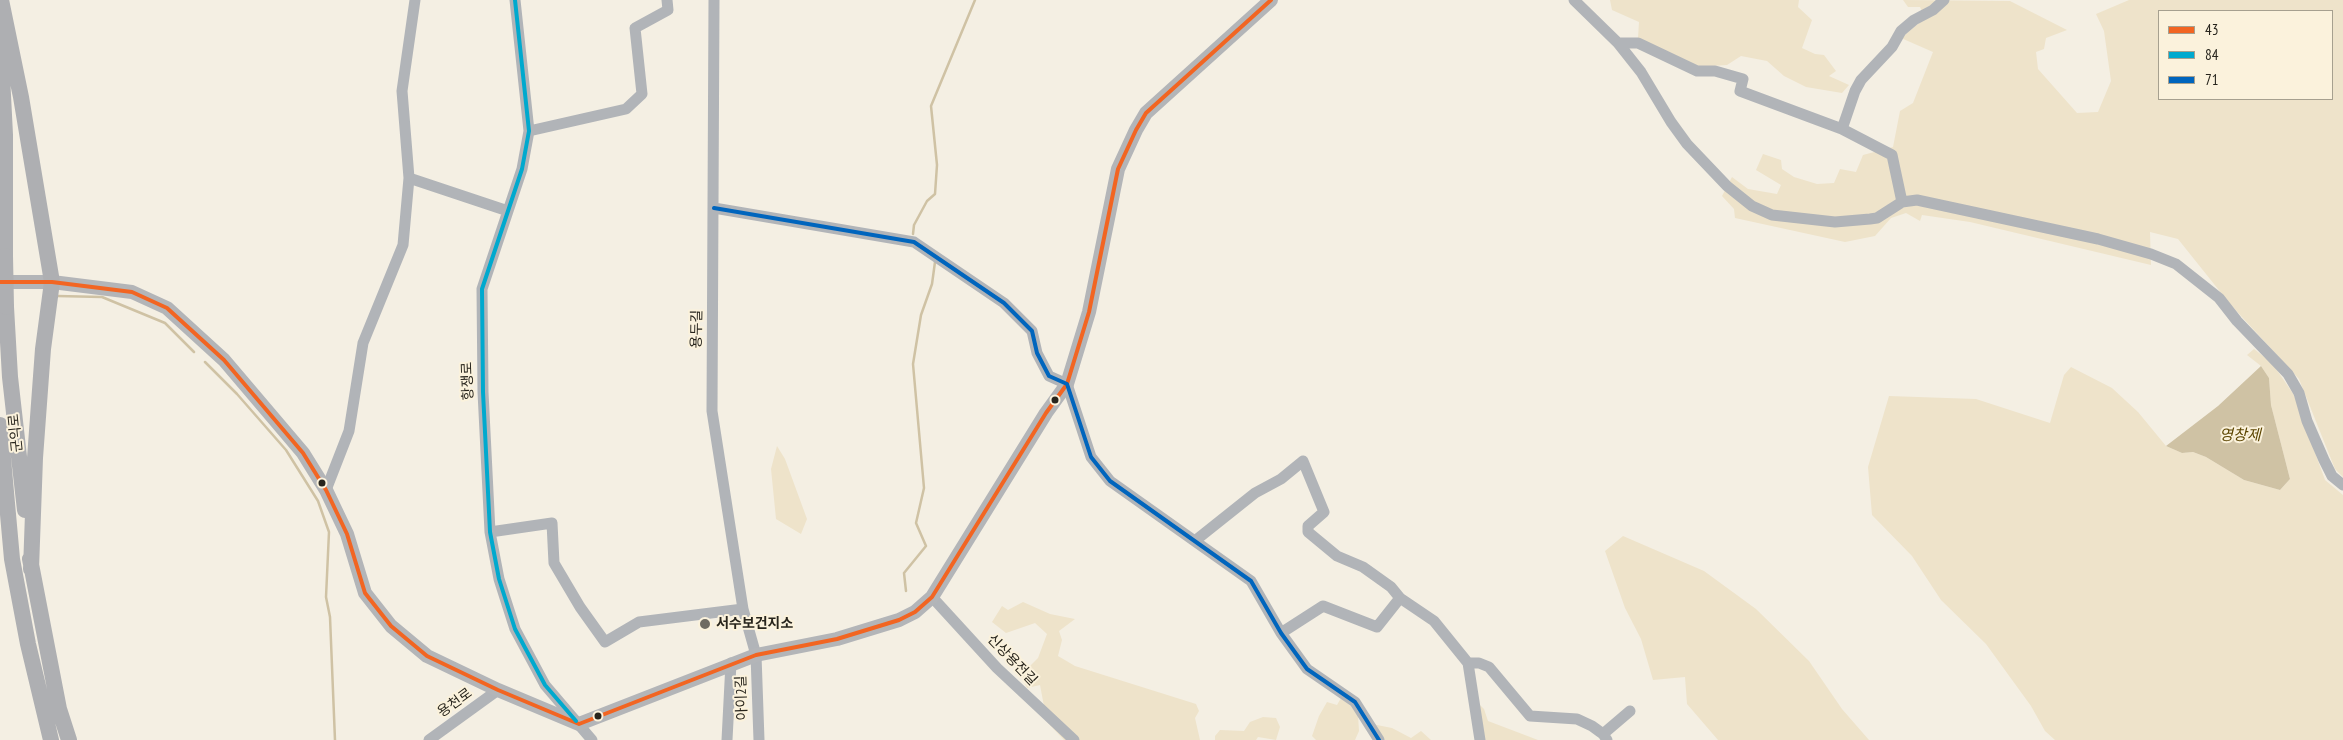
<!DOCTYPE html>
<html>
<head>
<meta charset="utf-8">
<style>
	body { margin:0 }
	#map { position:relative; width:2343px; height:740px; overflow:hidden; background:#f4efe3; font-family:"PT Sans Narrow",sans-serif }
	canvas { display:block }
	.legend { position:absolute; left:2158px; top:10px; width:175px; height:90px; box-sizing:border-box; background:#fbf2dc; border:1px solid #a6a08f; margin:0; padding:6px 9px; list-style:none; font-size:15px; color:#27241c }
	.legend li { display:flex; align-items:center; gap:10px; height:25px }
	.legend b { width:25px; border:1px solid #a6a08f }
</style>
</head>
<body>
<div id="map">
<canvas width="2343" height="740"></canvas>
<ul class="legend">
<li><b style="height:6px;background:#f26522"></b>43</li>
<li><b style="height:6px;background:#00a9ce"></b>84</li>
<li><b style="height:6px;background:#0065bd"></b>71</li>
</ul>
</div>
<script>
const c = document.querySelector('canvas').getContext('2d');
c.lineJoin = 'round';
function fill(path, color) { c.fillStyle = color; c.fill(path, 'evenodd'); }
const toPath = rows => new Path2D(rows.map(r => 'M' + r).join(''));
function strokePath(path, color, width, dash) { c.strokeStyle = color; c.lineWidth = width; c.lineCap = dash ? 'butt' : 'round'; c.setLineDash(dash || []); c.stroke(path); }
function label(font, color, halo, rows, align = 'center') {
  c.font = font + ' "PT Sans Narrow","Noto Sans KR",sans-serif'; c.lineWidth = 4; c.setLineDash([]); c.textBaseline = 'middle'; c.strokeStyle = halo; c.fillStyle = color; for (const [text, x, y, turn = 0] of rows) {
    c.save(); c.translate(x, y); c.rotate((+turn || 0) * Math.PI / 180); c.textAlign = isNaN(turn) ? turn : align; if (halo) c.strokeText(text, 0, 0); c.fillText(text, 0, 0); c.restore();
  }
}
fill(toPath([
	[1610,0,1799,0,1798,7,1812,20,1802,48,1815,54,1824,55,1836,71,1829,76,1849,85,1842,93,1806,87,1784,76,1767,61,1741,56,1727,65,1697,67,1638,38,1639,22,1612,10],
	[1903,0,2010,1,2067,30,2046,38,2044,49,2036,52,2038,69,2077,113,2098,112,2111,81,2104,31,2096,14,2129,0,2343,0,2343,477,2335,469,2299,379,2230,304,2178,239,2150,232,2151,265,1970,222,1922,215,1920,221,1906,213,1891,218,1875,236,1845,242,1735,218,1734,209,1722,196,1732,177,1748,189,1777,194,1781,185,1756,170,1763,154,1781,160,1782,169,1794,177,1817,184,1834,183,1840,169,1856,172,1863,155,1893,147,1900,111,1913,103,1933,52,1901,38,1925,18,1920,7,1908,7],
	[2159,11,2332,11,2332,99,2159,99],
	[2254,349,2272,363,2294,395,2325,480,2343,495,2343,740,2055,740,2045,731,2031,706,1986,644,1941,600,1912,556,1872,515,1868,467,1889,396,1976,399,2050,423,2064,375,2071,367,2112,388,2138,412,2166,446,2182,453,2193,452,2206,457,2244,480,2280,490,2290,479,2271,405,2269,378,2261,366,2247,355],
	[777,446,785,459,807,519,801,534,776,519,771,469],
	[1623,536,1704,571,1756,609,1809,661,1842,709,1869,740,1718,740,1687,704,1685,677,1653,680,1641,639,1625,608,1605,551],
	[1023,602,1050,614,1075,619,1059,631,1062,640,1058,656,1075,666,1196,704,1199,711,1195,718,1200,740,1064,740,1047,722,1040,685,1027,688,1021,675,1038,658,1047,634,1035,623,1006,633,992,622,1002,606,1008,610],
	[1341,698,1352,704,1358,715,1359,731,1355,740,1316,740,1312,736,1319,716,1327,702,1337,705],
	[1475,700,1484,709,1488,721,1538,740,1482,740],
	[1263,717,1276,718,1280,727,1276,740,1258,737,1256,740,1215,740,1215,736,1220,730,1244,731,1250,722],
	[1362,722,1392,728,1411,738,1421,731,1431,740,1373,740]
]), '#eee3ca');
fill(toPath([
	[2261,366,2269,378,2271,405,2290,479,2280,490,2244,480,2206,457,2193,452,2182,453,2166,446,2218,406]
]), '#cfc2a4');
strokePath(toPath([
	[913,234,914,225,927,201,935,194,937,165,931,106,975,0],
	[57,296,102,297,165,323,194,352],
	[205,362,237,394,286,450,318,501,329,532,326,597,330,617,335,740],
	[906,591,904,573,926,546,916,523,924,488,913,364,921,315,932,284,935,262]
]), '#cfc2a4', 2.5);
strokePath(toPath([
	[515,0,529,131,522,169,482,289,483,392,490,532,499,579,515,629,545,685,592,740],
	[714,0,712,411,743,609,756,655,759,740],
	[1574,0,1618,43,1641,72,1671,122,1687,144,1727,186,1752,206,1772,215,1835,222,1870,219,1877,218,1902,202,1917,200,2098,239,2151,254,2176,264,2219,298,2237,321,2288,374,2299,393,2307,421,2324,460,2332,476,2343,485],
	[1618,43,1638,43,1697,71,1715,71,1743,79,1740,91,1842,129,1855,91,1861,80,1892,47,1901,31,1914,20,1933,10,1944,0],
	[1842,129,1892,155,1902,202],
	[529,131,626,109,642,94,635,28,668,10,667,0],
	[409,178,508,211],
	[714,208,914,242,1004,303,1032,331,1037,353,1049,376,1067,384,1091,457,1110,481,1251,581,1281,633,1307,669,1355,702,1379,740],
	[326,490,349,431,363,343,403,245,409,178,402,91,415,0],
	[490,532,552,523,554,563,580,607,605,642,639,622,743,609],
	[1196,540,1255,493,1281,479,1303,461,1324,512,1308,526,1308,532,1337,556,1363,567,1391,587,1400,598],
	[932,597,997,668,1074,740],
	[1281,633,1323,606,1377,627,1400,598,1434,621,1468,663,1480,740],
	[1468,663,1479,663,1489,667,1530,716,1577,719,1592,726,1603,734,1607,740],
	[1603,734,1630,711],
	[429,740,498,690],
	[727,740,731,663]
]), '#b1b4b8', 11);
strokePath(toPath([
	[0,282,52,282,132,292,167,308,224,360,303,453,326,490,347,534,365,593,391,626,427,656,498,690,579,724,756,655,837,639,899,620,915,612,932,597,1046,413,1067,384,1089,312,1118,169,1136,130,1146,113,1271,0]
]), '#b3b5b8', 14);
strokePath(toPath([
	[1,0,21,97,52,282,43,349,35,458,31,569],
	[0,36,5,135,5,256],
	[6,307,10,377,25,510],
	[0,425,12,559,28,644,51,740],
	[30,559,59,709,69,740]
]), '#aeafb2', 16);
strokePath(toPath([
	[5,256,6,307]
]), '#aeafb2', 16);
strokePath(toPath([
	[0,282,52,282,132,292,167,308,224,360,303,453,326,490,347,534,365,593,391,626,427,656,498,690,579,724,756,655,837,639,899,620,915,612,932,597,1046,413,1067,384,1089,312,1118,169,1136,130,1146,113,1271,0]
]), '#f26522', 4);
strokePath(toPath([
	[515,0,529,131,522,169,482,289,483,392,490,532,499,579,515,629,545,685,576,721]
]), '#00a9ce', 4);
strokePath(toPath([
	[714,208,914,242,1004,303,1032,331,1037,353,1049,376,1067,384,1091,457,1110,481,1251,581,1281,633,1307,669,1355,702,1379,740]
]), '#0065bd', 4);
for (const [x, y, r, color] of [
	[1055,400,4.5,"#27241c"],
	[322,483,4.5,"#27241c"],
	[705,624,6,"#6f6b62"],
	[598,716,4.5,"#27241c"]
]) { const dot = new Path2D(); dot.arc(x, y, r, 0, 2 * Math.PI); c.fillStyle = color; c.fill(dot); strokePath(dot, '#fbf2dc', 2); }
label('14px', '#27241c', '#fbf2dc', [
	["용두길",697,329,-89],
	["항쟁로",468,381,-92],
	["군익로",16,433,-96],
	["신상용전길",1012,660,46],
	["아이2길",742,698,-92],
	["용천로",455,703,-36]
]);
label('bold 14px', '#27241c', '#fbf2dc', [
	["서수보건지소",716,624]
], 'left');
label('italic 15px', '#5c4500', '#fbf2dc', [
	["영창제",2240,436]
]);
</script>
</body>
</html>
